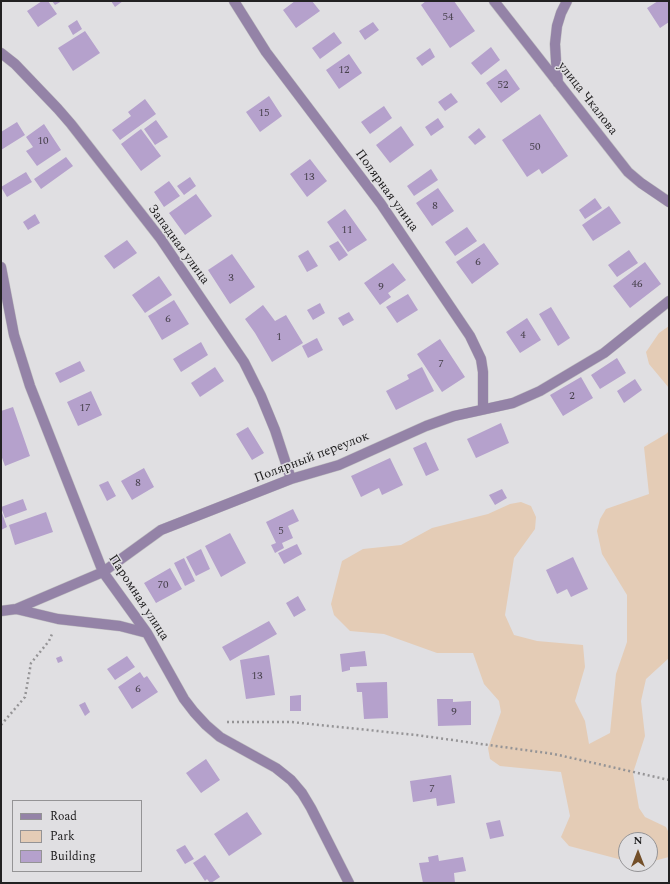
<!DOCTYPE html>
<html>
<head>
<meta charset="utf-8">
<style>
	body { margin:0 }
	#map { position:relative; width:670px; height:884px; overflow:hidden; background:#e0dfe2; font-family:Spectral,serif }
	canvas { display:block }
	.frame { position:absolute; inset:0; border:2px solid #222122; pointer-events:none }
	.legend { position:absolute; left:12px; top:800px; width:130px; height:72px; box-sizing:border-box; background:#e0dfe2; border:1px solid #949395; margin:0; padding:5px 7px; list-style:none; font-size:12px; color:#222122 }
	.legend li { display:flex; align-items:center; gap:8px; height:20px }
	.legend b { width:20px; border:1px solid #949395 }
	.north { position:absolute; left:618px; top:832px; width:40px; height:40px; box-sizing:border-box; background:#e0dfe2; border:1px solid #949395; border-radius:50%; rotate:0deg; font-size:11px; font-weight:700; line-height:16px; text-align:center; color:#222122 }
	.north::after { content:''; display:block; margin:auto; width:14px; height:18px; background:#734f29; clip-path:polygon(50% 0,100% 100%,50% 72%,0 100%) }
</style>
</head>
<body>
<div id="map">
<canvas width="670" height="884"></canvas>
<div class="frame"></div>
<ul class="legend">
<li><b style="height:5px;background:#9483a7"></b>Road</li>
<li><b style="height:11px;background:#e4ccb6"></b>Park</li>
<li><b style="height:11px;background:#b5a1cc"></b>Building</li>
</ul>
<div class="north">N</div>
</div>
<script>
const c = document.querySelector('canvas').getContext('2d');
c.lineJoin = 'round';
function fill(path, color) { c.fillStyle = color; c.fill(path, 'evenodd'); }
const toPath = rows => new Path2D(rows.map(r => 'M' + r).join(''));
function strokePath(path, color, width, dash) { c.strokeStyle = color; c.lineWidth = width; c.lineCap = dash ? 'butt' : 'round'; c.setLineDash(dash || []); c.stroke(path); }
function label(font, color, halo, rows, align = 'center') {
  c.font = font + ' Spectral,serif'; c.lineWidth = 3; c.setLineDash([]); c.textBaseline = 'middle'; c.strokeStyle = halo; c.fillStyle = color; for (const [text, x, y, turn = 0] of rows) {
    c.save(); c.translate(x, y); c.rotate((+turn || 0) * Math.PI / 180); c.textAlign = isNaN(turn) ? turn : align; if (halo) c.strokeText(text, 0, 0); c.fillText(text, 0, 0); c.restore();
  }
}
fill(toPath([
	[669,326,669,388,649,364,646,352,659,333],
	[669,431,669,658,646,679,641,701,645,736,633,773,639,808,645,817,666,827,669,833,669,857,650,862,650,840,626,840,626,861,569,846,561,837,570,816,561,772,500,766,490,759,488,748,501,712,499,701,484,684,473,653,437,653,384,634,350,631,334,615,331,604,342,561,363,549,401,545,432,528,488,514,510,504,521,502,531,506,536,517,535,529,514,558,505,615,514,635,537,641,583,645,585,667,575,701,585,721,589,744,610,733,616,674,627,642,627,595,602,554,597,531,600,519,606,509,649,494,644,447,666,434]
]), '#e4ccb6');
fill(toPath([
	[42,1,48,1,57,14,38,27,27,11],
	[52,1,62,1,55,5],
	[111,1,123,1,115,7],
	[295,1,312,1,320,11,296,28,283,10],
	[426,1,454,1,475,31,450,48,421,5],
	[658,1,669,1,669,22,660,28,647,8],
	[77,20,82,29,73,35,68,26],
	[373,22,379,30,365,40,359,31],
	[85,31,100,53,73,71,58,48],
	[334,32,342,43,320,59,312,48],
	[491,47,500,60,481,75,471,63],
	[430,48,435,57,422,66,416,58],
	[349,54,362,73,339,89,326,70],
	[506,69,520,89,501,103,486,83],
	[451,93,458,102,445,111,438,102],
	[269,96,282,116,260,132,246,112],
	[145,99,156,114,120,140,112,130,131,116,128,112],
	[384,106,392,118,370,134,361,122],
	[540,114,568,156,542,174,539,169,527,177,502,140],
	[438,118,444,127,431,136,425,127],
	[156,120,168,137,155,145,144,129],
	[17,122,25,135,1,150,1,132],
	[44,124,61,150,37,166,26,151,33,147,26,137],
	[401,126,414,145,390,163,376,145],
	[479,128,486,137,475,145,468,137],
	[141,129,161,156,141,171,121,144],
	[66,157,73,166,41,189,34,179],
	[310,159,327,181,307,197,290,174],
	[431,169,438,180,414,196,407,186],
	[26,172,32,182,7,197,1,187],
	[190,177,196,186,184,195,177,186],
	[169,181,180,196,164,207,154,192],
	[438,188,454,211,432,226,416,203],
	[196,194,212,216,185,235,169,213],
	[595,198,602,208,585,219,579,210],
	[609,206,621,223,593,241,582,225],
	[345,209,367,240,348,252,327,222],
	[35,214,40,223,28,230,23,222],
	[467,227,477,241,455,256,445,242],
	[127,240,137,253,114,269,104,256],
	[338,241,348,255,339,261,329,246],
	[484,243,499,264,472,284,456,262],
	[308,250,318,266,307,272,298,256],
	[629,250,638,263,617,277,608,265],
	[232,254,255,287,230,304,208,270],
	[645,262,661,284,630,308,613,286],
	[393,263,406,280,388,293,391,297,380,305,364,283],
	[159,276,172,295,145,313,132,295],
	[408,294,418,310,397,323,386,307],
	[174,300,189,324,162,340,148,316],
	[320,303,325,313,313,320,307,310],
	[263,305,275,321,286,315,303,343,272,362,255,333,245,319],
	[551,307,570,338,558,346,539,314],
	[349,312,354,320,343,326,338,318],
	[527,318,541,340,520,353,506,332],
	[317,338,323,350,308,358,302,346],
	[440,339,465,377,442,392,417,354],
	[201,342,208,355,181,372,173,359],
	[617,358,626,373,600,389,591,375],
	[80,361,85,371,60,383,55,373],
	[215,367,224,381,200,397,191,383],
	[422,367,434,391,396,410,386,391,409,379,407,375],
	[581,377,593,398,563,416,550,395],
	[635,379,642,390,624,403,617,391],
	[91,391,102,415,78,426,67,402],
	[13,407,30,456,5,466,1,455,1,411],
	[501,423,509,443,476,458,467,439],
	[248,427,264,453,252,460,236,434],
	[426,442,439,470,426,476,413,448],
	[390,458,403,485,382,495,379,488,361,497,351,476],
	[144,468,154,487,132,500,121,481],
	[108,481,116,496,107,501,99,485],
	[502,489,507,498,495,505,489,495],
	[23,499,27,510,5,518,1,507],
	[293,509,299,521,288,526,293,538,282,543,284,548,275,553,271,545,276,543,266,522],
	[1,510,7,527,1,530],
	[46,512,53,532,15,545,9,525],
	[230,533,246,563,221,577,205,546],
	[297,544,302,554,284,564,278,553],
	[201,549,210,569,196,576,186,557],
	[573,557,588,589,571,597,567,589,557,594,546,570],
	[184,558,195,581,185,586,174,563],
	[170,568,182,589,156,603,144,583],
	[298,596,306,610,294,617,286,603],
	[269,621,277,634,230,661,222,647],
	[365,651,367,666,350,667,350,670,342,672,340,654],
	[269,655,275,695,246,699,240,660],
	[61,656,63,661,58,663,56,658],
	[127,656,135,667,115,680,107,669],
	[140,672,144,678,147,676,158,692,132,709,118,687],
	[387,682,388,718,364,719,362,692,357,692,356,683],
	[301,695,301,711,290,711,290,696],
	[437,699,453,699,453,702,471,701,471,725,438,726],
	[85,702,90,712,85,716,79,705],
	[206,759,220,780,201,793,186,773],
	[451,775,455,803,437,806,436,798,413,802,410,781],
	[247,812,262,834,229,856,214,834],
	[500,820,504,836,490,839,486,823],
	[185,845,194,859,185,864,176,850],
	[205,855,220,877,211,883,210,883,207,879,205,881,193,863],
	[438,855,439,861,463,857,466,871,454,873,455,883,423,883,419,863,429,862,428,857]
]), '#b5a1cc');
const minor = toPath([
	[234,1,266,52,381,204,470,336,481,359,483,372,483,409],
	[494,1,628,172,641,183,669,202],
	[1,53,15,64,58,109,71,124,160,238,244,362,261,396,275,430,291,479],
	[558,83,556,61,555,44,557,26,561,13,567,1],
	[1,267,14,335,30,386,103,572,147,633,184,699,194,712,206,725,220,737,276,768,291,780,302,793,311,808,349,883],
	[16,609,58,619,120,626,147,633],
	[1,611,16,609,103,572,161,530,291,479,339,465,426,426,454,416,513,403,540,391,604,353,669,301]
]);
strokePath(minor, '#bebdbf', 11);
strokePath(toPath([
	[227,722,291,722,416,735,554,754,669,780],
	[1,725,25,697,31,663,49,641,52,634]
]), '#959496', 2.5, [2, 3]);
strokePath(minor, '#9483a7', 10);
label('11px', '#47414c', null, [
	["54",448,18],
	["12",344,71],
	["52",503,86],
	["15",264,114],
	["10",43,142],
	["50",535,148],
	["13",309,178],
	["8",435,207],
	["11",347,231],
	["6",478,263],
	["3",231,279],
	["46",637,285],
	["9",381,288],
	["6",168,320],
	["4",523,336],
	["1",279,338],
	["7",441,365],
	["2",572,397],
	["17",85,409],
	["8",138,484],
	["5",281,532],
	["70",163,586],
	["13",257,677],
	["6",138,690],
	["9",454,713],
	["7",432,790]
]);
label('13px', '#222122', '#e0dfe2', [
	["улица Чкалова",587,99,52],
	["Полярная улица",386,191,54],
	["Западная улица",178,245,54],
	["Полярный переулок",312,458,-21],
	["Паромная улица",138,598,57]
]);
</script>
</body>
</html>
